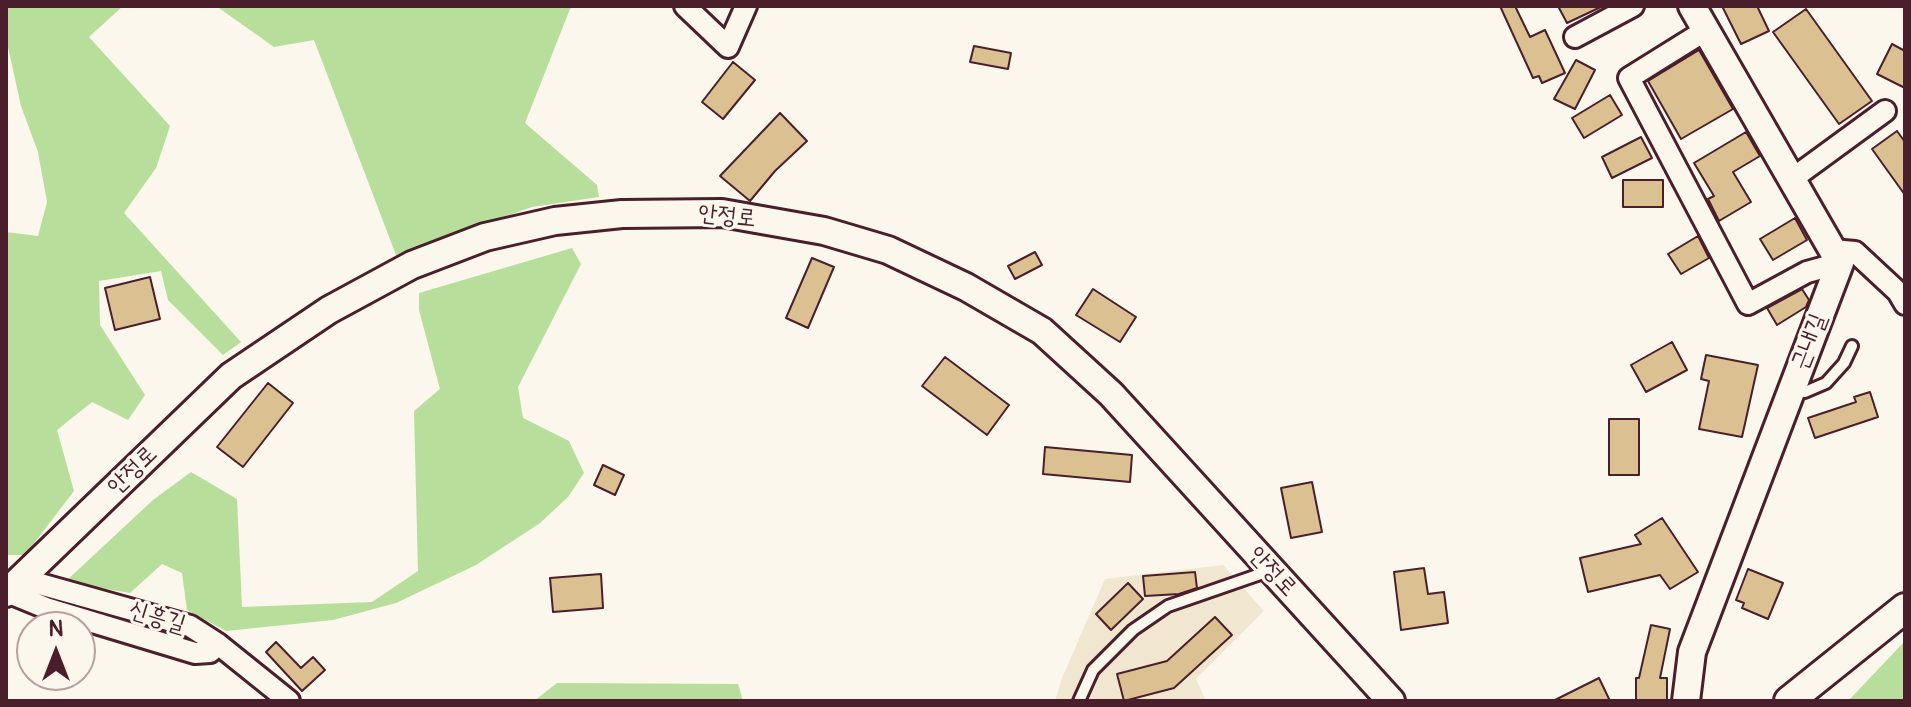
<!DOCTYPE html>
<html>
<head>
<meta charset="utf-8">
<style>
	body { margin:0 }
	#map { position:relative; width:1911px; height:707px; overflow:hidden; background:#fbf7ec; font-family:Pangolin,sans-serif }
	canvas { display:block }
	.frame { position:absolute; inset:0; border:8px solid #4a1f2b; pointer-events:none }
	.north { position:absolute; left:16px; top:611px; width:80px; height:80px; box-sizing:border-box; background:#fbf7ec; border:2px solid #b4a19f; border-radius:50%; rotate:0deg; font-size:22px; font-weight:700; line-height:32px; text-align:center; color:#4a1f2b }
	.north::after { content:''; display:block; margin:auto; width:28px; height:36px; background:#4a1f2b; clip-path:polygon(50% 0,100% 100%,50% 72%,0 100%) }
</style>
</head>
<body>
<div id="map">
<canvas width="1911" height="707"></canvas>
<div class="frame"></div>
<div class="north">N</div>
</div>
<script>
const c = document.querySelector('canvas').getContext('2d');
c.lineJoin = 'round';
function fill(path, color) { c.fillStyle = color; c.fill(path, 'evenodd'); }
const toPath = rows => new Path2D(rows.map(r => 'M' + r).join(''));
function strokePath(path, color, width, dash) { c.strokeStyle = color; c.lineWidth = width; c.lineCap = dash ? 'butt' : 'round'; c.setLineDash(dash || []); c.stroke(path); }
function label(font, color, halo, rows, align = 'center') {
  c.font = font + ' Pangolin,"Poor Story",sans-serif'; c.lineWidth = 6; c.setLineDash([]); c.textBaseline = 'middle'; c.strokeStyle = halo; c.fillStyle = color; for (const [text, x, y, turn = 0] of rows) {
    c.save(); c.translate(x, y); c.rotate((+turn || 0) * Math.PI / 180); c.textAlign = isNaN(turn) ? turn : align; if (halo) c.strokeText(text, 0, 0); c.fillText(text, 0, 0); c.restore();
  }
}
fill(toPath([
	[1223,565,1264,611,1196,679,1206,701,1055,701,1062,678,1105,579]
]), '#f1e7d1');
fill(toPath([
	[6,6,123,6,89,37,170,126,156,168,124,213,241,342,223,355,168,300,161,271,99,281,100,325,145,395,128,420,92,402,57,430,74,491,25,555,6,555,6,232,38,236,47,202,38,152,21,106,6,38],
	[216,6,574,6,570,9,525,123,597,185,599,197,532,207,396,255,314,40,274,47],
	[572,248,581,264,518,387,523,418,569,441,584,473,568,497,540,523,476,565,396,603,333,620,226,631,187,610,182,573,162,564,130,593,65,582,153,500,191,472,237,499,242,607,372,602,418,571,414,411,440,389,419,310,419,293],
	[1905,641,1905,701,1848,701],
	[557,683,738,684,743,701,534,701]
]), '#b7de9a');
const building = toPath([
	[1500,6,1515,6,1530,37,1545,30,1565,73,1542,83,1539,76,1533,78,1500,6],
	[1558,6,1603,6,1567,23,1558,6],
	[1722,6,1757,6,1769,31,1741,44,1722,6],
	[1806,9,1872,101,1839,124,1773,32,1806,9],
	[1892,44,1905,51,1905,88,1877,74,1892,44],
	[974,46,1011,53,1008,69,970,62,974,46],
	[1699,50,1733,109,1681,139,1648,81,1699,50],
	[1576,60,1595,70,1575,109,1554,99,1576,60],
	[733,62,755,80,723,119,702,102,733,62],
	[1610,95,1622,115,1584,138,1572,118,1610,95],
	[780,113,807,141,775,171,750,201,720,176,780,113],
	[1897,131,1905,142,1905,195,1872,149,1897,131],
	[1746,132,1760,156,1733,172,1751,202,1719,221,1708,199,1714,196,1694,163,1746,132],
	[1641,137,1652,158,1612,178,1602,157,1641,137],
	[1623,180,1663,180,1663,207,1623,207,1623,180],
	[1795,218,1807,240,1773,260,1760,239,1795,218],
	[1698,236,1709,258,1681,274,1668,254,1698,236],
	[1035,252,1042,265,1015,279,1008,266,1035,252],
	[812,258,834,267,808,328,786,318,812,258],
	[150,277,160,319,115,330,105,288,150,277],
	[1093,289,1136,317,1120,342,1076,315,1093,289],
	[1802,289,1809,300,1806,307,1777,325,1767,308,1802,289],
	[1672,342,1687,370,1646,392,1631,365,1672,342],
	[1706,355,1758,365,1742,437,1699,429,1709,381,1701,379,1706,355],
	[945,357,1009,405,987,435,922,386,945,357],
	[268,383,293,403,243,467,217,447,268,383],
	[1870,392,1878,417,1815,438,1808,418,1856,402,1854,397,1870,392],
	[1609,419,1639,419,1639,475,1609,475,1609,419],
	[1045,447,1132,455,1130,482,1043,474,1045,447],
	[603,465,624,475,615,495,594,485,603,465],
	[1312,482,1322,532,1291,538,1281,488,1312,482],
	[1662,518,1698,572,1670,589,1660,575,1588,592,1580,558,1641,544,1635,535,1662,518],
	[1424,568,1428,594,1444,592,1448,623,1401,630,1394,572,1424,568],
	[1748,569,1783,583,1768,619,1742,608,1744,603,1736,600,1748,569],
	[1195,572,1197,588,1179,594,1145,596,1143,576,1195,572],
	[601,574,603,608,553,612,550,578,601,574],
	[1128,583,1143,599,1111,630,1096,614,1128,583],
	[1215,617,1232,635,1174,688,1124,701,1117,674,1167,661,1215,617],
	[1651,625,1670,629,1660,678,1667,678,1667,701,1636,701,1636,678,1639,678,1651,625],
	[276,642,301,668,313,657,325,670,302,691,266,652,276,642],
	[1599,678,1610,701,1553,701,1599,678]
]);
fill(building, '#dbc191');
strokePath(building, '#4a1f2b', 2);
const service = toPath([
	[1794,391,1805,392,1826,383,1844,363,1852,346],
	[1079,701,1093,670,1133,630,1168,606,1269,571]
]);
const minor = toPath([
	[685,6,728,47,746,6],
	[1706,30,1629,78,1748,304,1807,272,1840,263],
	[1575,37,1633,6],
	[1792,179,1885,111],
	[1832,250,1855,252,1898,292,1905,304],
	[22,579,190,626,218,644,289,701],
	[7,592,46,608,195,653,210,652,218,644]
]);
const tertiary = toPath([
	[6,593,231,376,329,310,412,265,485,237,555,221,622,214,722,213,824,231,888,250,966,287,1042,331,1111,394,1391,701],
	[1686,701,1692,652,1840,263,1692,6]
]);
const secondary = toPath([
	[1789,701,1905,608]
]);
strokePath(service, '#4a1f2b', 16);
strokePath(minor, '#4a1f2b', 26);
strokePath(tertiary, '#4a1f2b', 32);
strokePath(secondary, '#4a1f2b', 34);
strokePath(service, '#fbf7ec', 10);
strokePath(minor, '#fbf7ec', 20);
strokePath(tertiary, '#fbf7ec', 26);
strokePath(secondary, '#fbf7ec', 28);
label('24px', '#4a1f2b', '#fbf7ec', [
	["안정로",727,217,6],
	["근내길",1810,342,-69],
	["안정로",133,471,-44],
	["안정로",1272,572,47],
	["신흥길",157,618,17]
]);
</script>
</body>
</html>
